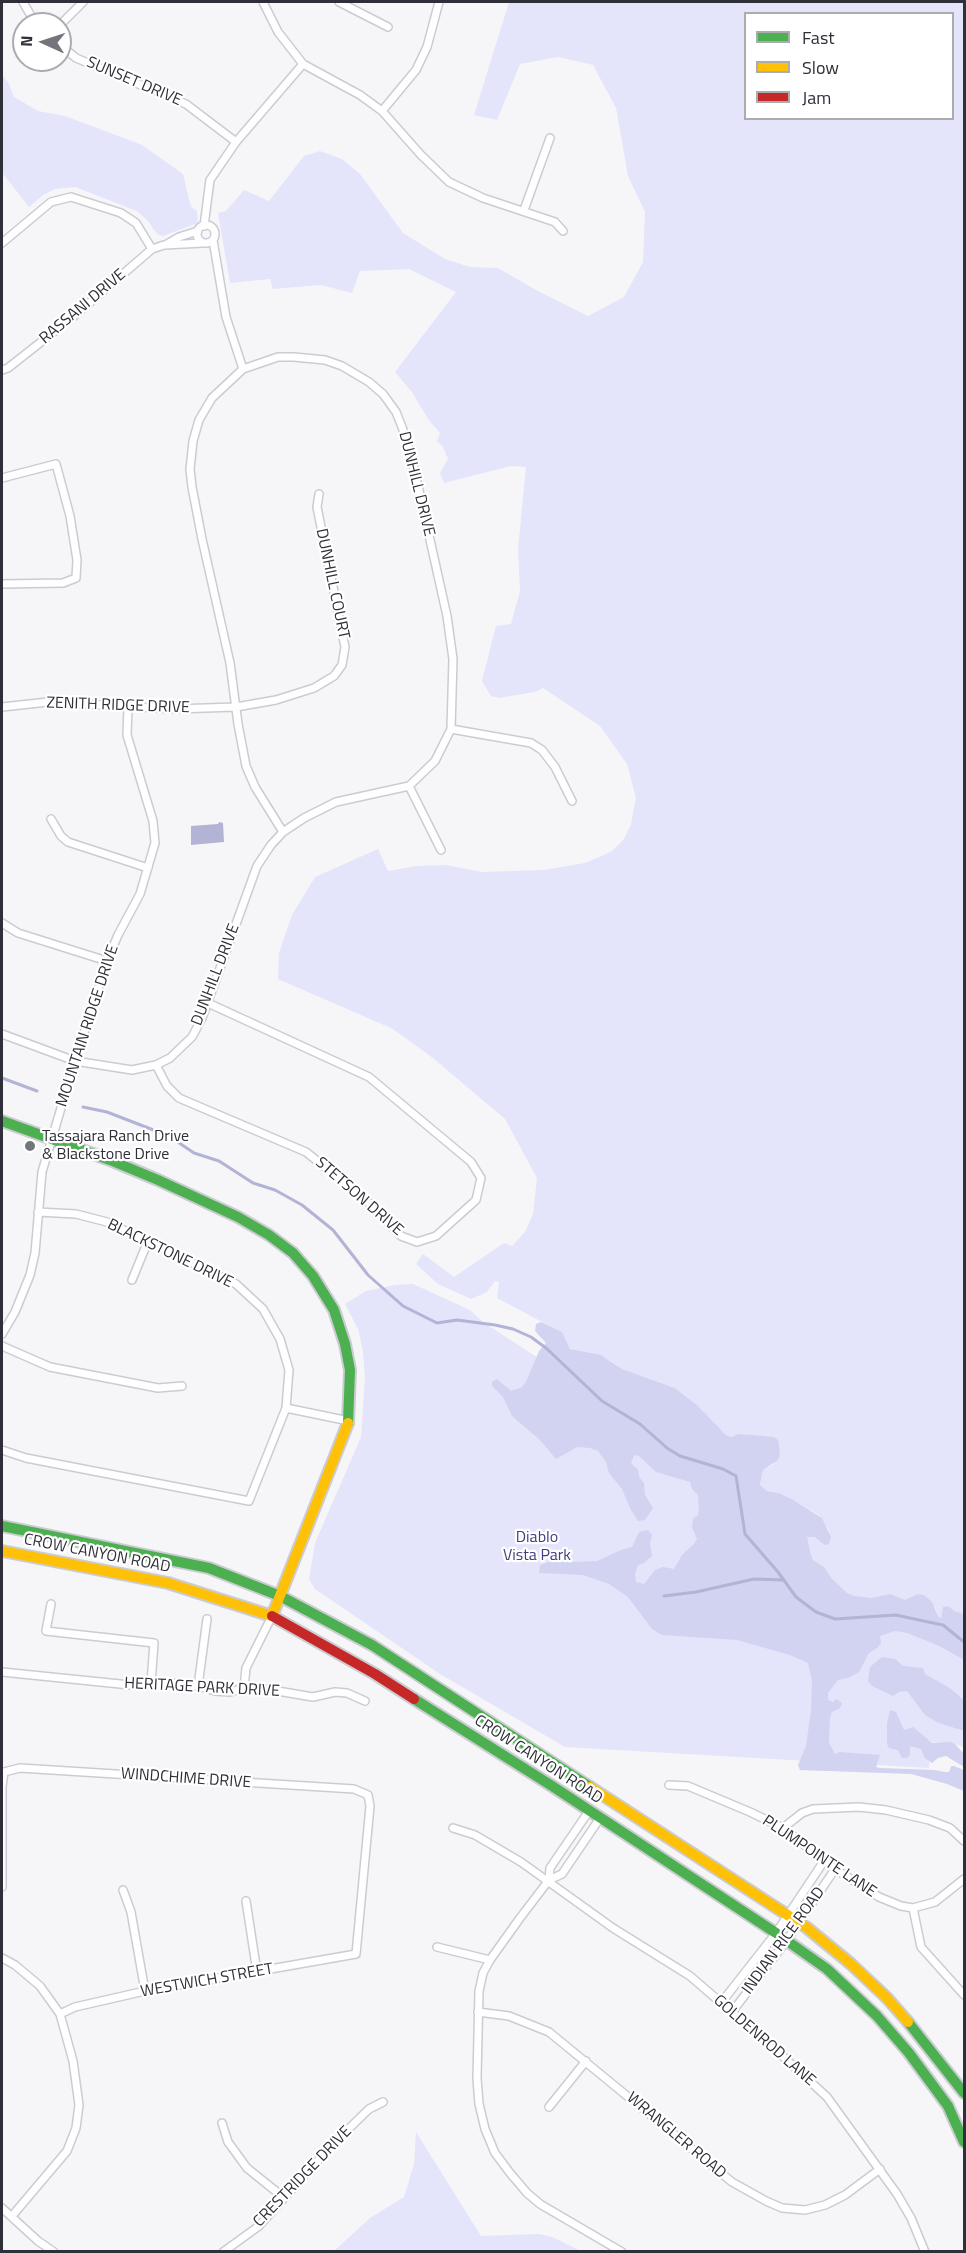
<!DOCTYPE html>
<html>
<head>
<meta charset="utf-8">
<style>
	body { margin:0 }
	#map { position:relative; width:966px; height:2253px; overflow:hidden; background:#f6f6f9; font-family:"Titillium Web",sans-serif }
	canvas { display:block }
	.frame { position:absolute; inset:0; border:3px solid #2e2f39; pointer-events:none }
	.legend { position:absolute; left:744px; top:12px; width:210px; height:108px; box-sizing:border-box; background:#fff; border:2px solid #abacb0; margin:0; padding:8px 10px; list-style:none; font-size:18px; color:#2e2f39 }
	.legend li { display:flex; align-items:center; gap:12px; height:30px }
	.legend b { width:30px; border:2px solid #abacb0 }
	.north { position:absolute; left:12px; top:12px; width:60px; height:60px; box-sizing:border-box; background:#fff; border:2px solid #abacb0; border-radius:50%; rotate:273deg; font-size:16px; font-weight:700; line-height:24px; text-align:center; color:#2e2f39 }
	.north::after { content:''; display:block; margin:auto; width:21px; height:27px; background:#74757c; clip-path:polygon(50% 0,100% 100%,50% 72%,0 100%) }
</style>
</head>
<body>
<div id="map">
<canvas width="966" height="2253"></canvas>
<div class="frame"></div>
<ul class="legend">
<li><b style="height:8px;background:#4caf50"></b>Fast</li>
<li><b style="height:8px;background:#ffc107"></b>Slow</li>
<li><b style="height:8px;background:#c62828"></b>Jam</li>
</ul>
<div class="north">N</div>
</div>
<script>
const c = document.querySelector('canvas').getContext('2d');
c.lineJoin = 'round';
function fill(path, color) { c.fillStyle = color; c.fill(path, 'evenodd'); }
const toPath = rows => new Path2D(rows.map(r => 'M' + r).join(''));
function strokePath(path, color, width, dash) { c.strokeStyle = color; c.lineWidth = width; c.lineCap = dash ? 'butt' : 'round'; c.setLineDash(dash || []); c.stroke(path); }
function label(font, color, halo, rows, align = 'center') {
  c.font = font + ' "Titillium Web",sans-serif'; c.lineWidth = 4.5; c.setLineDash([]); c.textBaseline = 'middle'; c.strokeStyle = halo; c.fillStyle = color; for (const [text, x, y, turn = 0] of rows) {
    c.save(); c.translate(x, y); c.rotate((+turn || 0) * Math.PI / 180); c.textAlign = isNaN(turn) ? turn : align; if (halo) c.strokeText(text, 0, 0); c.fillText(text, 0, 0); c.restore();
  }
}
fill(toPath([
	[509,2,964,2,964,1614,942,1610,942,1618,938,1616,934,1605,937,1645,964,1660,964,1700,950,1688,931,1678,930,1718,938,1723,964,1731,964,1747,955,1744,930,1742,929,1768,565,1747,440,1674,315,1589,309,1579,315,1543,361,1437,365,1378,363,1352,358,1329,345,1304,366,1291,395,1285,413,1284,470,1310,483,1322,819,1541,830,1532,819,1515,792,1499,779,1493,767,1491,760,1485,763,1470,774,1464,774,1437,739,1434,732,1437,726,1435,697,1405,675,1388,622,1369,608,1359,570,1349,561,1332,497,1298,499,1282,495,1281,487,1292,471,1299,438,1284,416,1264,423,1254,454,1277,504,1243,512,1246,525,1232,533,1214,537,1178,505,1119,433,1058,393,1029,278,979,279,953,292,915,315,877,378,849,388,871,417,866,446,865,482,872,543,870,585,863,611,852,624,839,631,824,636,798,627,764,600,726,543,688,535,692,499,698,491,696,482,681,496,626,511,624,520,591,518,549,526,467,511,466,444,483,440,473,448,459,442,445,437,442,440,433,428,419,412,392,395,372,456,292,409,269,360,271,352,293,321,285,273,289,270,279,230,283,218,213,226,211,244,190,269,201,304,156,320,151,342,159,360,174,403,233,445,259,470,267,498,268,536,290,588,316,624,297,643,262,645,212,628,176,616,108,593,65,558,57,520,64,497,120,474,115],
	[746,14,952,14,952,118,746,118],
	[2,74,9,84,14,97,38,111,65,116,142,145,183,174,191,207,197,211,198,223,163,236,157,234,148,221,137,211,75,187,55,189,43,195,29,207,4,175,2,176],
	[416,2132,481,2236,539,2234,552,2237,581,2251,334,2251,370,2218,404,2197,414,2164]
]), '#e4e4fb');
fill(toPath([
	[541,1322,562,1332,570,1349,601,1355,622,1369,675,1388,697,1405,726,1435,732,1437,738,1434,753,1435,774,1437,778,1440,780,1454,778,1460,763,1470,760,1485,767,1491,779,1493,792,1499,822,1518,831,1537,829,1544,825,1545,814,1537,807,1537,810,1552,813,1560,824,1567,832,1579,847,1593,854,1596,871,1598,890,1594,905,1600,918,1594,924,1595,932,1602,938,1616,941,1618,943,1607,948,1606,954,1611,964,1614,964,1660,937,1645,907,1633,895,1631,880,1636,881,1643,877,1648,869,1653,859,1672,848,1678,838,1680,828,1693,828,1700,833,1702,836,1699,842,1703,840,1708,832,1712,830,1718,829,1743,835,1754,840,1752,880,1755,876,1767,880,1768,935,1770,945,1772,949,1772,951,1766,954,1766,964,1770,964,1791,947,1784,911,1774,800,1770,798,1765,806,1746,811,1711,812,1680,808,1663,790,1655,737,1640,662,1635,652,1629,628,1597,609,1584,583,1575,539,1573,540,1565,563,1557,575,1562,597,1561,621,1550,632,1547,639,1532,648,1530,652,1535,650,1543,652,1556,644,1563,638,1565,635,1574,636,1582,644,1584,655,1570,663,1567,674,1569,682,1555,694,1544,697,1539,692,1527,693,1519,698,1515,699,1510,698,1495,692,1489,690,1482,656,1472,639,1456,634,1455,631,1463,638,1470,639,1477,644,1483,645,1495,653,1508,645,1520,638,1521,631,1510,622,1489,609,1473,606,1462,598,1451,590,1448,577,1447,556,1459,540,1440,512,1416,503,1397,492,1386,492,1382,497,1379,511,1391,522,1387,526,1382,539,1351,546,1343,535,1331,536,1324],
	[882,1657,895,1659,903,1666,923,1668,925,1674,950,1688,964,1700,964,1731,938,1723,925,1715,907,1691,899,1692,893,1696,872,1686,868,1681,870,1667],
	[890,1710,896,1712,904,1730,913,1727,932,1743,950,1742,955,1744,964,1754,964,1767,946,1756,938,1758,932,1763,925,1758,921,1749,910,1746,910,1755,907,1758,902,1758,898,1750,889,1748,887,1744,887,1724]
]), '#d2d3f0');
fill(toPath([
	[219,822,223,823,224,842,191,845,191,826,218,824]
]), '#b2b3d5');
strokePath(toPath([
	[2,1078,37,1091],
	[83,1107,107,1112,169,1136,194,1153,219,1161,253,1183,275,1190,302,1205,333,1230,368,1275,403,1306,437,1323,457,1320,495,1325,513,1329,531,1337,546,1348,602,1401,640,1424,667,1448,680,1456,723,1469,736,1476,745,1534,778,1572,796,1597,816,1612,835,1619,896,1615,919,1620,943,1625,964,1642],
	[664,1596,696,1592,754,1579,783,1580]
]), '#b2b3d5', 3);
const street = toPath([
	[23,2,31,16,38,24],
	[263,2,278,32,303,64,360,95,382,111,421,155,449,182,483,198,555,222,563,231],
	[339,2,388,27],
	[60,25,83,2],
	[60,45,76,58,186,104,236,142],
	[382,111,416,70,427,47,439,2],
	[524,210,550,138],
	'197 234a9 9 0 1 1 18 0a9 9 0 1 1-18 0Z',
	[204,226,210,180,236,142,303,64],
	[213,240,226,317,243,369],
	[2,243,51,202,71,197,121,213,136,223,152,249],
	[167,244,179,237,198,231],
	[278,357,294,357,325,360,342,366,369,382,383,394,396,412,402,427,412,459,447,616,453,659,451,729,435,761,409,786,336,802,304,818,283,832,255,787,246,766,238,724,230,663,202,539,192,487,190,469,193,441,199,420,212,398,243,369,278,357],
	[2,370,8,368,79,312,152,249,164,245,203,243],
	[2,478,56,464,70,516,77,560,76,578,63,583,2,584],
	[2,707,48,702,175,709,236,707,276,700,314,688,334,676,342,665,345,647,317,507,319,494],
	[451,729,531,743,542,750,555,767,572,801],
	[409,786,441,850],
	[51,819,61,836,68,842,148,868],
	[2,923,18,933,107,961],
	[2,1034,75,1061,132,1070,156,1065,170,1058,192,1037,202,1018,257,866,271,845,283,832],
	[156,1065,167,1086,179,1098,306,1152,365,1199,401,1236,417,1242,436,1236,476,1200,481,1178,471,1162,369,1077,208,1003],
	[132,1280,148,1241],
	[2,1334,15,1312,30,1275,35,1253,42,1172,75,1061,107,961,118,935,140,894,155,843,153,821,127,735,128,707],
	[2,1346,50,1367,158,1388,182,1386],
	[286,1408,349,1421],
	[2,1450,26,1458,249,1501,286,1408,289,1370,280,1339,263,1309,236,1284,107,1222,76,1214,38,1212],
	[51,1604,46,1631,154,1643,151,1683],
	[2,1672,130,1685,170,1683,198,1686,215,1691,230,1692,244,1688,260,1688,313,1697,335,1692,347,1693,365,1701],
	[198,1686,207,1619],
	[244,1688,246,1668,272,1616],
	[669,1785,688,1786,750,1812,783,1828,835,1869,879,1897,901,1906,913,1908,935,1902,964,1879],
	[600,1818,562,1874,549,1880,520,1918,490,1960,483,1973,479,1991,477,2078,479,2104,485,2129,495,2153,510,2173,527,2193,540,2204,622,2252],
	[453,1828,475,1835,521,1862,613,1928,690,1976,777,2051,827,2097,897,2194,911,2218,925,2252],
	[783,1828,802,1813,813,1809,859,1807,886,1810,929,1820,950,1828,964,1841],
	[549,1880,550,1868,589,1811],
	[2,1887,2,1787,4,1772,20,1768,354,1789,368,1795,370,1806,356,1954,145,1991,75,2007,60,2014],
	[123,1890,131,1912,145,1991],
	[246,1901,257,1972],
	[913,1908,921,1947,964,1995],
	[437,1947,490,1960],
	[2,1958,15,1965,40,1986,60,2014,73,2061,79,2105,76,2128,67,2151,12,2216],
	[721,2003,776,1933,824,1861],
	[478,2012,509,2016,549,2032,732,2182,766,2201,782,2208,805,2210,825,2205,845,2195,880,2169],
	[732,2012,787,1940,835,1869],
	[549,2107,586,2061],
	[222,2123,228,2142,247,2168,283,2197],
	[2,2208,38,2241,54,2252],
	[223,2252,259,2226,331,2146,369,2109,383,2102]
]);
const fast = toPath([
	[2,1121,110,1160,158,1180,238,1217,269,1235,293,1253,313,1276,334,1310,345,1344,350,1370,348,1423],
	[2,1526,209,1568,280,1596,372,1645,590,1787],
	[414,1699,549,1784,776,1933,827,1969,877,2016,909,2053,948,2106,964,2142],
	[908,2022,964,2093]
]);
const slow = toPath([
	[2,1551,168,1583,272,1616],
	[272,1616,348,1423],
	[590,1787,806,1927,851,1964,887,1998,908,2022]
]);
const jam = toPath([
	[272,1616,375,1674,414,1699]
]);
strokePath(street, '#cbccd2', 10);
strokePath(fast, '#cbccd2', 14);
strokePath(slow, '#cbccd2', 14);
strokePath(jam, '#cbccd2', 14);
strokePath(street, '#fefefe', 7);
strokePath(fast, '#4caf50', 10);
strokePath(slow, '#ffc107', 10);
strokePath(jam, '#c62828', 10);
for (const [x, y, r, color] of [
	[30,1146,6,"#74757c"]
]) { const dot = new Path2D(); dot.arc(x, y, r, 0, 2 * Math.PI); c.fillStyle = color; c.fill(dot); strokePath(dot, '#fff', 2); }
label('16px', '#2e2f39', '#fff', [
	["SUNSET DRIVE",134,82,23],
	["RASSANI DRIVE",83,307,-40],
	["DUNHILL DRIVE",416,484,76],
	["DUNHILL COURT",332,584,78],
	["ZENITH RIDGE DRIVE",118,706,2],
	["DUNHILL DRIVE",216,975,-69],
	["MOUNTAIN RIDGE DRIVE",88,1026,-72],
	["STETSON DRIVE",359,1197,41],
	["BLACKSTONE DRIVE",170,1254,26],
	["CROW CANYON ROAD",97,1554,11],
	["HERITAGE PARK DRIVE",202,1688,3],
	["CROW CANYON ROAD",538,1760,33],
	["WINDCHIME DRIVE",186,1779,4],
	["PLUMPOINTE LANE",819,1857,34],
	["INDIAN RICE ROAD",784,1941,-54],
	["WESTWICH STREET",207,1981,-10],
	["GOLDENROD LANE",764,2041,41],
	["WRANGLER ROAD",676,2136,40],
	["CRESTRIDGE DRIVE",303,2177,-46]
]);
label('16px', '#2e2f39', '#fff', [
	["Tassajara Ranch Drive",42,1137],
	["& Blackstone Drive",42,1155]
], 'left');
label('16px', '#43407d', '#fff', [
	["Diablo",537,1538],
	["Vista Park",537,1556]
]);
</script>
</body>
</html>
